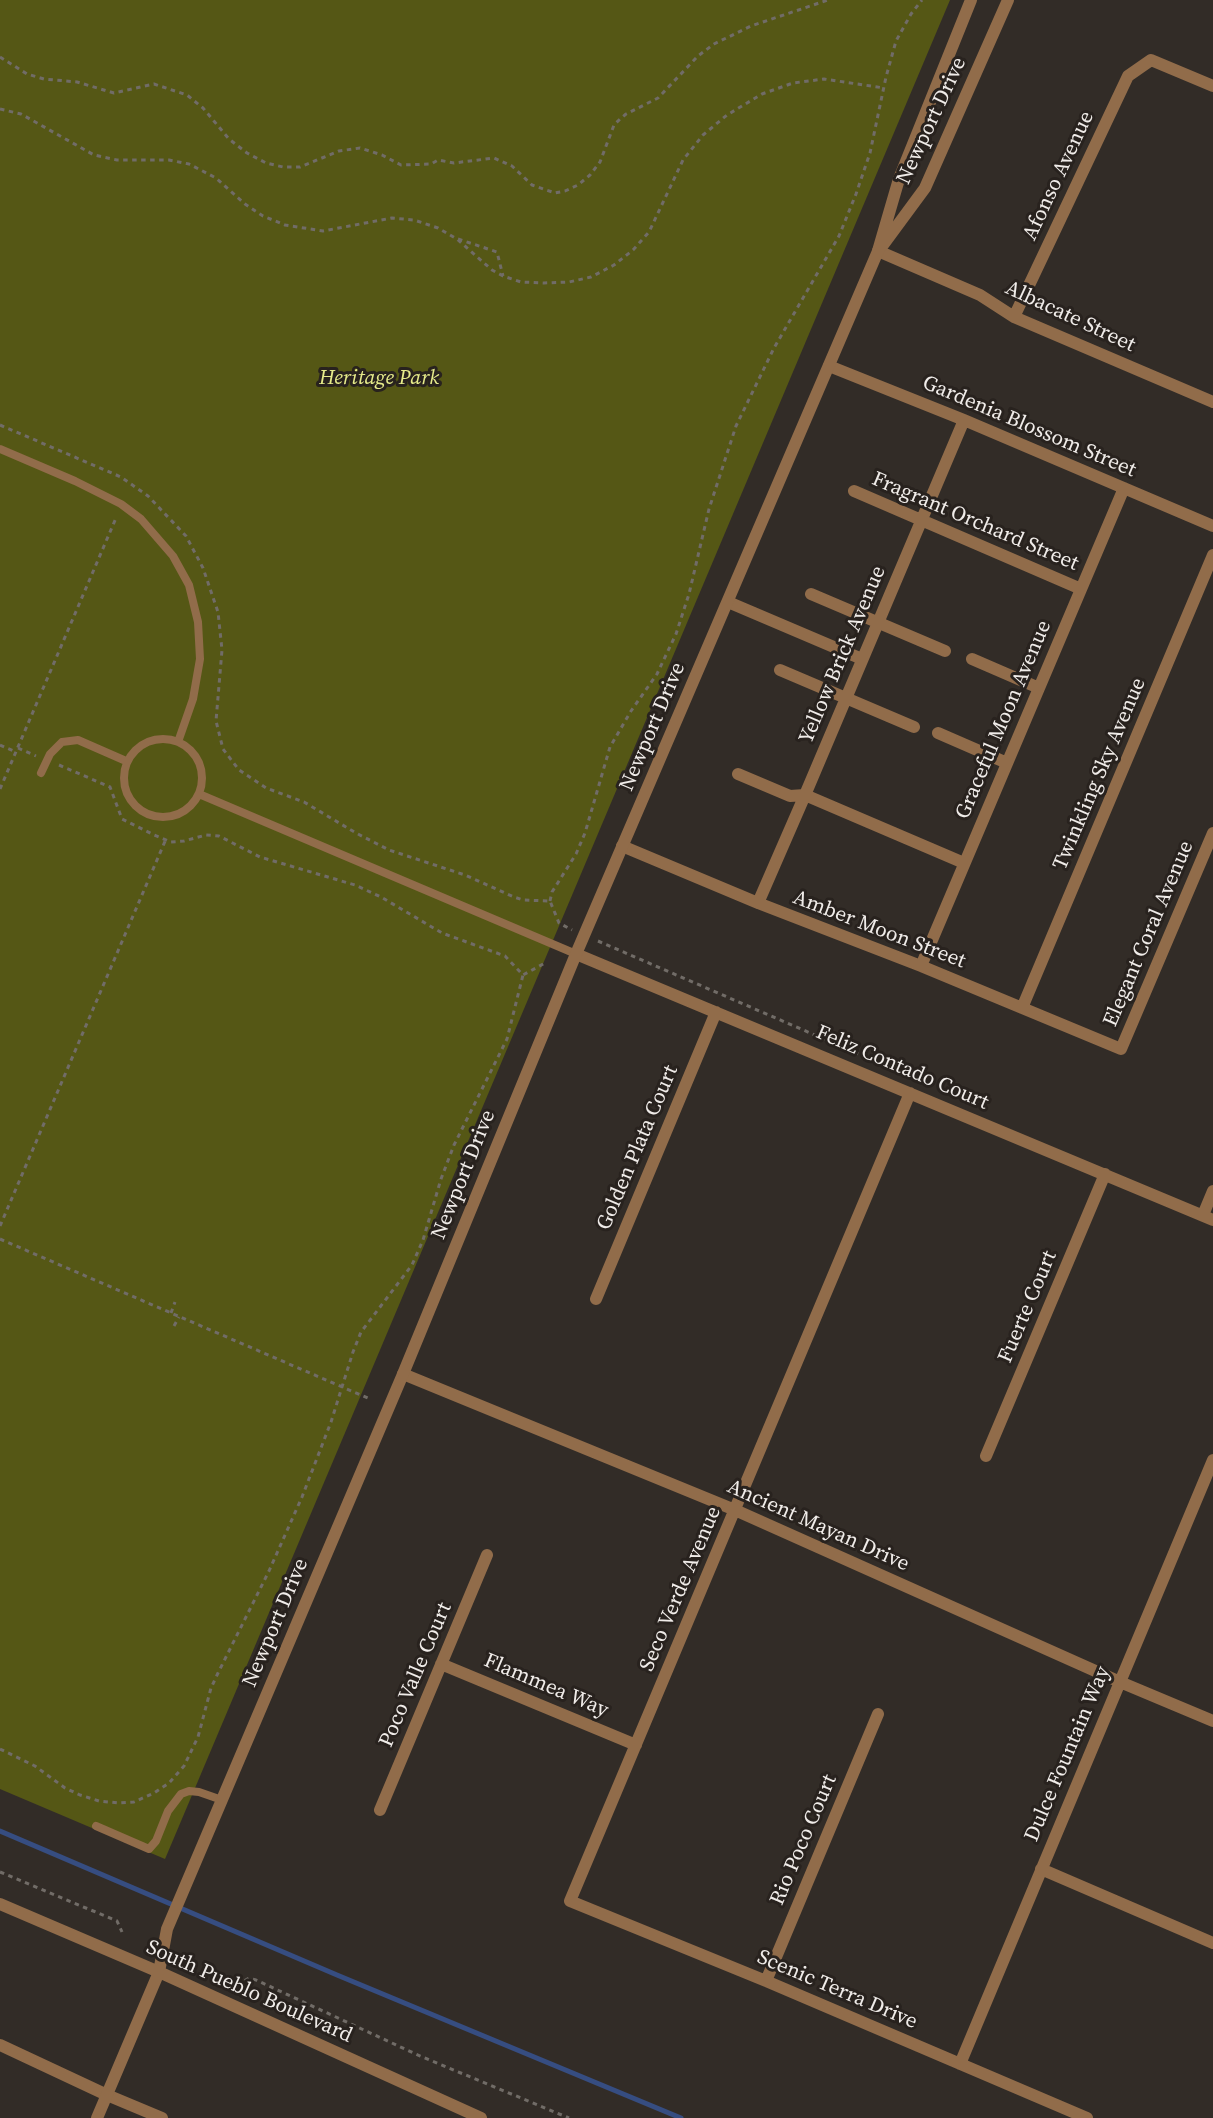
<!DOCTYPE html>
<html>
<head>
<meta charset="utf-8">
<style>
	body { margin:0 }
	canvas { display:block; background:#322c27 }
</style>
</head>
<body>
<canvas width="1213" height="2118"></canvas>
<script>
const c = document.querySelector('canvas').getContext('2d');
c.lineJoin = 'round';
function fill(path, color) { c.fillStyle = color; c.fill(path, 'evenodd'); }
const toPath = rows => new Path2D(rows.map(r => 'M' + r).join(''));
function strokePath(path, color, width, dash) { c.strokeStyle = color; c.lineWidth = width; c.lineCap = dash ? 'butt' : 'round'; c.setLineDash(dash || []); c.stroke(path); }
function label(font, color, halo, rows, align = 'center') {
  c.font = font + ' "Source Serif 4",serif'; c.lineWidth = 6; c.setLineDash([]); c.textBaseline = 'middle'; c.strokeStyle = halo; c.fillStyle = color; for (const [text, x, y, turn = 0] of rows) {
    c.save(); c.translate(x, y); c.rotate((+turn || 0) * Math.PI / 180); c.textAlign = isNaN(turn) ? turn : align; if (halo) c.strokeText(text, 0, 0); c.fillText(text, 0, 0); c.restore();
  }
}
fill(toPath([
	[0,0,950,0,165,1859,0,1789]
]), '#555715');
strokePath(toPath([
	[0,1831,337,1975,681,2118]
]), '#364d81', 5);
strokePath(toPath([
	[0,57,27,74,44,79,77,82,114,93,154,84,187,95,203,108,229,139,247,153,266,163,283,167,300,167,339,151,360,148,382,155,401,165,431,164,438,160,454,163,494,158,512,166,532,185,555,193,565,191,578,185,590,175,600,162,614,125,620,119,626,114,658,98,698,56,714,44,751,26,828,0],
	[0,109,21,114,94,155,117,160,169,160,189,164,216,178,245,204,263,216,285,225,323,231,392,218,414,220,438,228,457,239,492,270,503,276,521,282,544,283,569,282,591,277,614,265,633,250,649,232,683,160,703,135,727,115,762,94,793,83,824,79,884,88],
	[458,239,497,252,503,276],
	[0,425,121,477,148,496,186,536,203,568,218,612,222,650,216,721,223,749,239,770,266,788,304,802,356,833,389,850,465,875,514,897,523,900,550,901,559,923,572,930],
	[0,745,16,752],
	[18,748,36,756],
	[59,765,110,787,122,819,154,835,171,842,184,841,206,835,219,836,260,857,355,885,381,897,442,933,505,956,523,975,545,963],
	[0,789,116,518],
	[550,901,552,892,576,854,585,833,610,747,631,711,657,674,676,634,689,594,709,509,736,426,774,348,839,236,856,194,870,153,886,77,896,41,911,14,922,0],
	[598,941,861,1055],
	[0,1226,166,839],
	[0,1239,370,1399],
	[171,1313,175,1302],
	[174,1326,179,1317],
	[0,1749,35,1766,65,1788,80,1795,99,1801,119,1803,134,1802,154,1793,169,1783,184,1766,198,1737,211,1688,218,1673,269,1571,302,1497,331,1422,353,1352,361,1332,412,1265,423,1240,441,1179,454,1145,507,1039,523,975],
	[0,1872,117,1921,122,1932],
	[237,1985,249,1978,256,1980,420,2056,569,2118]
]), '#716c67', 3, [4.5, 4.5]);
strokePath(toPath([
	[0,449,75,481,121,504,141,519,173,556,189,585,198,622,200,659,193,699,178,742],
	'124 778a39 39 0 1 1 78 0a39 39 0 1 1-78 0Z',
	[41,773,50,754,62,742,78,740,126,761],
	[199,794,576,954],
	[96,1826,149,1849,156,1841,168,1811,181,1794,189,1791,199,1792,222,1800]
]), '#916c4a', 8);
strokePath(toPath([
	[878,251,980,295,1014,317,1213,402],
	[1014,317,1128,76,1151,60,1213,86],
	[829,366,964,420,1213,526],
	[854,491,1081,589],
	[811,594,945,651],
	[728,602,862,659],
	[972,659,1039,688],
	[780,670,914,727],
	[938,733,1007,763],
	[738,774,790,796,805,795,964,863],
	[622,846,758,903,921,966,1121,1049,1213,833],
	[758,903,805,795,964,420],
	[576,954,1213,1220],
	[921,966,1124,488],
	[1022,1008,1213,555],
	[910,1093,570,1901,766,1981,1087,2118],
	[1203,1215,1213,1191],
	[596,1299,716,1012],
	[403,1374,735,1510,1120,1682,1213,1721],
	[986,1456,1105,1174],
	[441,1664,636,1745],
	[380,1810,487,1555],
	[1041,1869,1213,1943],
	[766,1981,878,1714],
	[0,2045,107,2095,162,2118],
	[960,2064,1213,1460]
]), '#916c4a', 12);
strokePath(toPath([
	[883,245,925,188,1008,0],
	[0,1904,159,1972,481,2118],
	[97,2118,159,1972,167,1929,403,1374,576,954,878,251,899,179,971,0]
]), '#916c4a', 12);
label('21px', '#f0ece9', '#28221e', [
	["Newport Drive",932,121,-65],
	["Afonso Avenue",1059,176,-65],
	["Albacate Street",1070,317,25],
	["Gardenia Blossom Street",1029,427,23],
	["Fragrant Orchard Street",975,522,23],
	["Yellow Brick Avenue",843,655,-67],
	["Graceful Moon Avenue",1004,720,-67],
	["Newport Drive",653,727,-67],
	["Twinkling Sky Avenue",1100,774,-67],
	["Amber Moon Street",879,930,21],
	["Elegant Coral Avenue",1149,934,-67],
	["Feliz Contado Court",902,1068,23],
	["Golden Plata Court",638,1148,-67],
	["Newport Drive",464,1175,-68],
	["Fuerte Court",1028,1307,-67],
	["Ancient Mayan Drive",818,1526,24],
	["Seco Verde Avenue",681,1589,-67],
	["Newport Drive",276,1623,-67],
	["Poco Valle Court",416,1675,-67],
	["Flammea Way",546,1686,23],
	["Dulce Fountain Way",1068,1754,-67],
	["Rio Poco Court",804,1840,-67],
	["Scenic Terra Drive",837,1990,23],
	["South Pueblo Boulevard",249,1992,24]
]);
label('italic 21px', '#e7ec8b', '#28221e', [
	["Heritage Park",379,379]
]);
</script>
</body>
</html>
